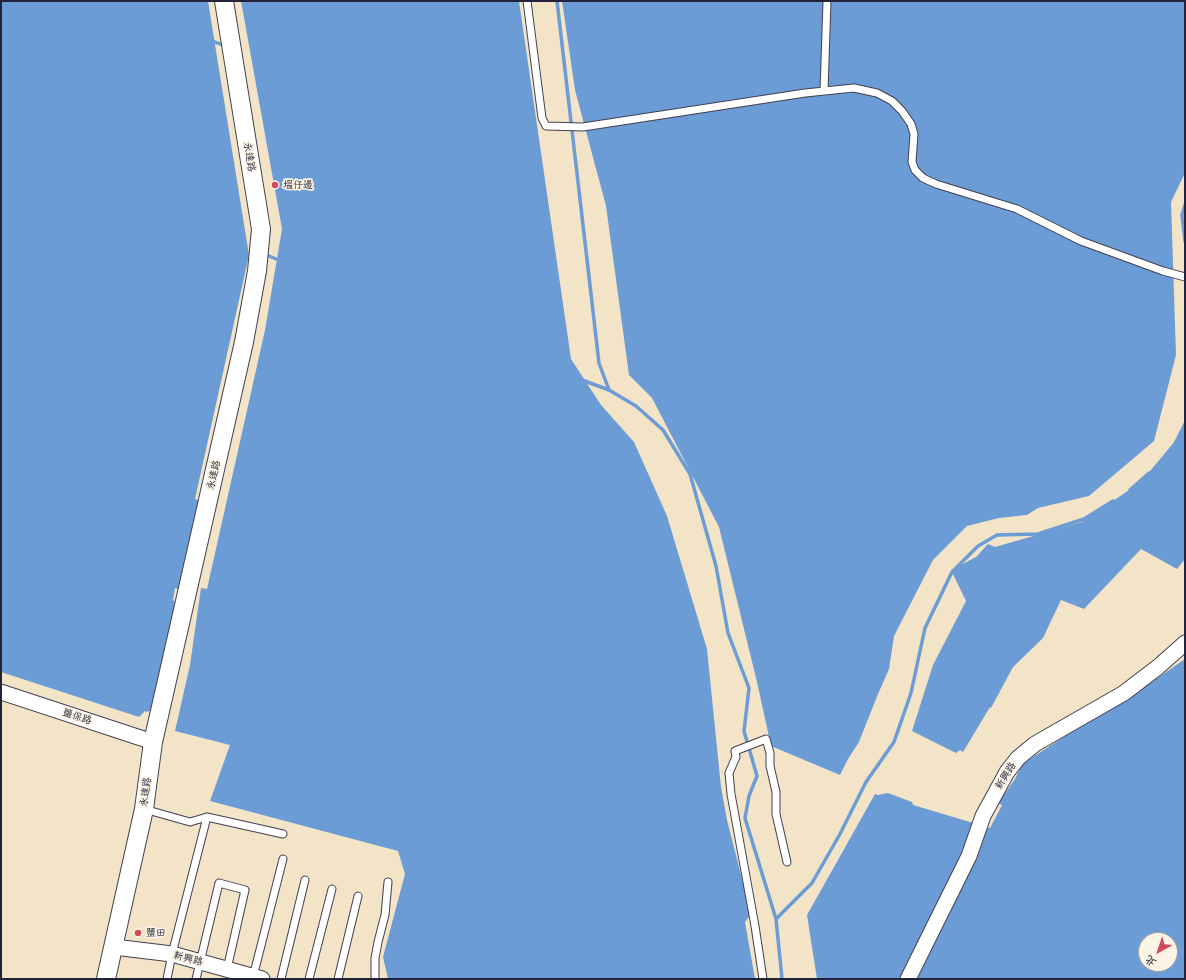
<!DOCTYPE html>
<html>
<head>
<meta charset="utf-8">
<style>
	body { margin:0 }
	#map { position:relative; width:1186px; height:980px; overflow:hidden; background:#f3e4c8; font-family:"Shantell Sans","LXGW WenKai TC",sans-serif }
	canvas { display:block }
	.frame { position:absolute; inset:0; border:2px solid #22223b; pointer-events:none }
	.north { position:absolute; left:1138px; top:932px; width:40px; height:40px; box-sizing:border-box; background:#fcf5e5; border:1px solid #a5a1a1; border-radius:50%; rotate:220deg; font-size:11px; font-weight:700; line-height:16px; text-align:center; color:#22223b }
	.north::after { content:''; display:block; margin:auto; width:14px; height:18px; background:#d1495b; clip-path:polygon(50% 0,100% 100%,50% 72%,0 100%) }
</style>
</head>
<body>
<div id="map">
<canvas width="1186" height="980"></canvas>
<div class="frame"></div>
<div class="north">北</div>
</div>
<script>
const c = document.querySelector('canvas').getContext('2d');
c.lineJoin = 'round';
function fill(path, color) { c.fillStyle = color; c.fill(path, 'evenodd'); }
const toPath = rows => new Path2D(rows.map(r => 'M' + r).join(''));
function strokePath(path, color, width, dash) { c.strokeStyle = color; c.lineWidth = width; c.lineCap = dash ? 'butt' : 'round'; c.setLineDash(dash || []); c.stroke(path); }
function label(font, color, halo, rows, align = 'center') {
  c.font = font + ' "Shantell Sans","LXGW WenKai TC",sans-serif'; c.lineWidth = 3.5; c.setLineDash([]); c.textBaseline = 'middle'; c.strokeStyle = halo; c.fillStyle = color; for (const [text, x, y, turn = 0] of rows) {
    c.save(); c.translate(x, y); c.rotate((+turn || 0) * Math.PI / 180); c.textAlign = isNaN(turn) ? turn : align; if (halo) c.strokeText(text, 0, 0); c.fillText(text, 0, 0); c.restore();
  }
}
fill(toPath([
	[1,1,208,1,249,255,195,499,203,502,183,591,175,588,173,600,179,606,156,708,147,712,145,711,139,717,1,672],
	[241,1,519,1,571,359,601,405,634,442,667,516,707,649,721,787,727,820,751,914,745,922,755,979,388,979,383,957,405,874,398,851,210,801,230,745,175,731,190,665,201,588,207,589,265,330,282,229],
	[562,1,1185,1,1185,173,1171,202,1176,355,1154,441,1089,496,1038,508,1027,515,999,518,967,526,933,560,894,636,889,669,878,694,859,742,848,759,840,775,771,746,757,682,719,527,652,398,629,375,606,206,575,90],
	[1185,420,1185,559,1177,569,1141,549,1084,609,1061,600,1043,638,1013,667,991,708,990,707,963,752,960,750,956,753,912,731,933,665,966,601,951,570,976,557,988,544,995,547,1082,522,1141,482,1180,435],
	[1185,659,1185,979,817,979,807,915,875,794,878,795,888,793,912,802,913,805,990,828,1002,805,998,803,1015,779,1022,764,1056,742,1159,677],
	[1146,940,1170,940,1170,964,1146,964]
]), '#6c9cd5');
strokePath(toPath([
	[557,1,599,363,609,390,636,406,663,430,690,474,716,566,728,633,749,688,744,731,757,776,749,796,745,818,776,919,782,979],
	[210,40,225,46],
	[1185,205,1182,215,1185,241],
	[264,254,281,261],
	[582,380,609,390],
	[1176,442,1185,424],
	[1130,490,1149,473],
	[776,919,812,883,840,834,866,782,894,742,911,693,925,628,952,572,978,546,997,535,1038,534,1084,519,1113,501]
]), '#6c9cd5', 3.5);
const service = toPath([
	[527,1,542,118,546,126,583,127,805,93,854,88,877,93,892,101,902,111,911,124,914,134,912,162,915,170,923,178,936,184,1017,209,1081,241,1163,271,1185,277],
	[824,91,827,1],
	[144,809,190,822,207,817,283,834],
	[253,977,283,859],
	[167,979,172,954,207,817],
	[196,979,219,883,245,890,227,969],
	[281,979,305,880],
	[309,979,332,889],
	[338,979,358,896],
	[375,979,375,958,378,942,385,915,388,882],
	[763,979,755,926,731,794,729,773,736,757,735,751,766,739,770,753,770,766,776,792,776,814,787,862]
]);
const minor = toPath([
	[1,692,153,742],
	[114,947,172,954,262,979],
	[908,979,969,856,983,816,1007,772,1018,758,1035,744,1124,693,1158,667,1185,643]
]);
const tertiary = toPath([
	[106,979,144,809,153,742,244,342,257,271,261,229,224,1]
]);
strokePath(service, '#413f50', 9);
strokePath(minor, '#413f50', 17);
strokePath(tertiary, '#413f50', 20);
strokePath(service, '#fff', 7);
strokePath(minor, '#fff', 15);
strokePath(tertiary, '#fff', 18);
for (const [x, y, r, color] of [
	[275,185,4,"#d1495b"],
	[138,933,4,"#d1495b"]
]) { const dot = new Path2D(); dot.arc(x, y, r, 0, 2 * Math.PI); c.fillStyle = color; c.fill(dot); strokePath(dot, '#fcf5e5', 1.5); }
label('10px', '#22223b', '#fcf5e5', [
	["永達路",249,157,81],
	["永達路",214,475,-77],
	["鹽保路",77,717,18],
	["新興路",1006,776,-58],
	["永達路",146,792,-82],
	["新興路",188,959,15]
]);
label('10px', '#22223b', '#fcf5e5', [
	["塭仔邊",283,185],
	["鹽田",146,933]
], 'left');
</script>
</body>
</html>
